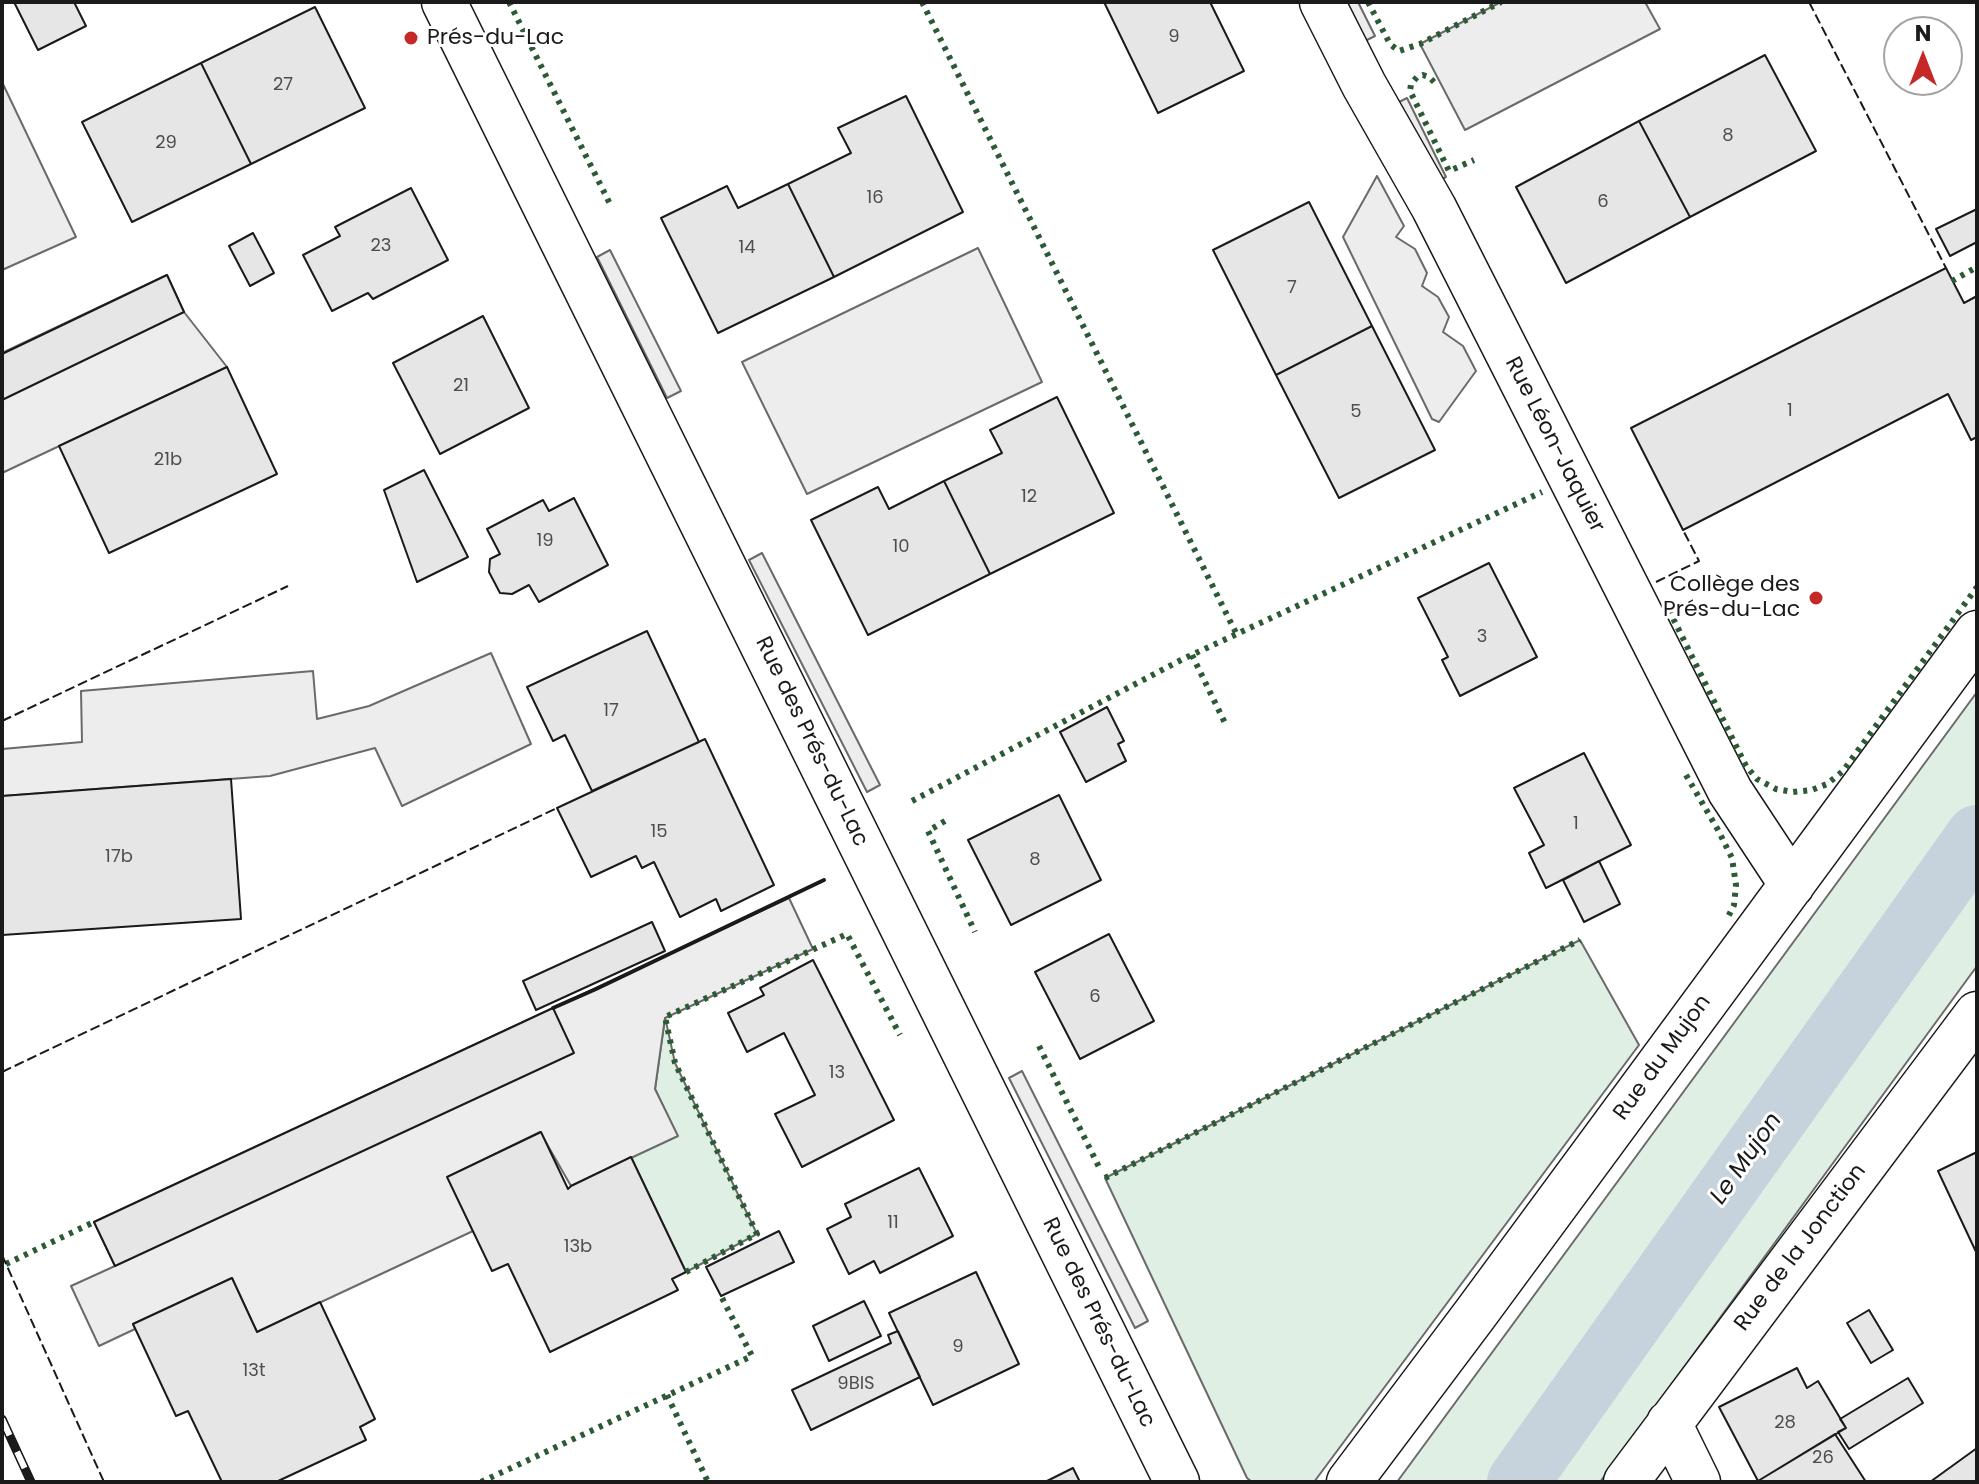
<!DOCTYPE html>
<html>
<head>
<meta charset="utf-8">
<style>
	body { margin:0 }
	#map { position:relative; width:1979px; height:1484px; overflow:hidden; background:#fff; font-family:Poppins,sans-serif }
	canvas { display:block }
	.frame { position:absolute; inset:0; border:4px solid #1a1a1a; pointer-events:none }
	.north { position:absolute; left:1883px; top:16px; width:80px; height:80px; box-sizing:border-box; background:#fff; border:2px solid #a3a3a3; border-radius:50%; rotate:0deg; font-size:22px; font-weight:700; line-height:32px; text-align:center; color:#1a1a1a }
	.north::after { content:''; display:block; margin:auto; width:28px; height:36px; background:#c62828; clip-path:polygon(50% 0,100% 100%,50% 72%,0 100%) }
</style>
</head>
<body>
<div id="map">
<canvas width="1979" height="1484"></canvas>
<div class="frame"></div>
<div class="north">N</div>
</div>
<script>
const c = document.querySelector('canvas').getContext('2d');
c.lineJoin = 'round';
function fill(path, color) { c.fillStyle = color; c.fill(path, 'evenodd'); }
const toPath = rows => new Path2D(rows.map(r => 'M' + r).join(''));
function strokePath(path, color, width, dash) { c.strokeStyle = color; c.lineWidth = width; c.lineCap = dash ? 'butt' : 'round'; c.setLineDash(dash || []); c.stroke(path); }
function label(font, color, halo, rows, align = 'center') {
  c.font = font + ' Poppins,sans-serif'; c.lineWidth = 6; c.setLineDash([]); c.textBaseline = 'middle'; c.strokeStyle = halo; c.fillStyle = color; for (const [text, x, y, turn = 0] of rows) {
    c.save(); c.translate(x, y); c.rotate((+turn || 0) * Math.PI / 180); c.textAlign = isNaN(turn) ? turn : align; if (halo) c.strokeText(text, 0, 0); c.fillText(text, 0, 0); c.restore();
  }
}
const green = toPath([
	[1977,692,1977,808,1496,1482,1397,1482,1977,692],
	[1977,867,1977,966,1600,1482,1536,1482,1977,867],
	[1580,940,1639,1045,1314,1482,1252,1482,1247,1478,1105,1178,1580,940],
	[665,1017,675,1063,757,1234,686,1272,631,1157,677,1136,655,1089,665,1017]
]);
fill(green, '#e0efe3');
strokePath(green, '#6a6a6a', 2);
const parking = toPath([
	[1341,2,1358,2,1375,36,1361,43,1341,2],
	[1501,2,1645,2,1660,29,1465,130,1420,44,1501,2],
	[2,82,76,237,2,270,2,82],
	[1407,98,1446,177,1432,184,1393,105,1407,98],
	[1377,176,1404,226,1396,237,1415,249,1427,273,1422,286,1438,297,1449,317,1443,332,1463,346,1476,371,1439,422,1432,419,1343,237,1377,176],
	[978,248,1042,382,807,494,742,362,978,248],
	[610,250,681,391,667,398,597,257,610,250],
	[167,275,184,312,227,367,2,473,2,353,167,275],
	[762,553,880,785,867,792,749,560,762,553],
	[491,653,531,744,402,806,375,748,270,776,2,796,2,749,82,742,81,691,313,671,317,719,369,706,491,653],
	[789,898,813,949,665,1018,655,1089,678,1136,571,1186,540,1132,448,1177,473,1231,257,1332,232,1278,133,1324,135,1329,99,1346,71,1286,115,1266,94,1222,789,898],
	[1022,1071,1148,1321,1135,1328,1009,1078,1022,1071]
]);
fill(parking, '#ededed');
strokePath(parking, '#6a6a6a', 2);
strokePath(toPath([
	[1518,1482,1977,836]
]), '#c6d2dc', 62);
const building = toPath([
	[14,2,74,2,86,26,38,50,14,2],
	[1104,2,1210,2,1244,71,1158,113,1104,2],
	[315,7,365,108,251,164,201,63,315,7],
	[1765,55,1816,151,1690,217,1639,121,1765,55],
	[201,63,251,164,132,222,82,122,201,63],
	[906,96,963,212,834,277,788,184,851,153,838,128,906,96],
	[1639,121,1690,217,1566,283,1516,187,1639,121],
	[788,184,834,277,718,333,661,218,727,186,738,208,788,184],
	[411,188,448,260,373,299,368,293,332,311,303,255,340,236,335,227,411,188],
	[1309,202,1372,326,1276,375,1213,250,1309,202],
	[1977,209,1977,242,1950,256,1936,229,1977,209],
	[253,233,274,273,250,286,229,246,253,233],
	[1946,268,1964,303,1977,296,1977,437,1971,440,1948,394,1683,530,1631,428,1946,268],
	[167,275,184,312,2,400,2,354,167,275],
	[483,316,529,408,440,454,393,363,483,316],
	[1372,326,1435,450,1339,498,1276,375,1372,326],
	[227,367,277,474,109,553,59,446,227,367],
	[1057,397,1114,513,990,574,944,481,1002,453,990,430,1057,397],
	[424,470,468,557,417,582,384,490,424,470],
	[944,481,990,574,868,635,811,520,878,487,889,509,944,481],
	[574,498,608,565,539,602,529,585,512,594,500,593,489,572,490,559,500,554,487,529,543,500,549,511,574,498],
	[1489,563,1537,657,1460,696,1442,660,1448,657,1418,598,1489,563],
	[647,631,699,742,592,791,565,735,553,741,527,687,647,631],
	[1107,707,1124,741,1118,744,1126,761,1086,782,1060,732,1107,707],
	[705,739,774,885,721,911,716,899,680,917,654,862,642,868,636,856,591,877,557,808,705,739],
	[1584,753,1631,845,1546,888,1529,853,1544,845,1514,788,1584,753],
	[231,779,241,919,2,935,2,796,231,779],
	[1059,795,1101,880,1011,925,968,840,1059,795],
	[1599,861,1620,904,1584,922,1563,880,1599,861],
	[652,922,665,951,536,1010,523,981,652,922],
	[1109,934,1154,1021,1080,1059,1035,972,1109,934],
	[813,960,894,1120,802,1167,775,1114,815,1095,784,1033,747,1052,728,1013,764,995,760,988,813,960],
	[553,1008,574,1053,115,1266,94,1222,553,1008],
	[541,1132,568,1189,571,1186,631,1157,686,1272,672,1279,678,1290,550,1352,508,1264,492,1271,447,1177,541,1132],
	[1977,1152,1977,1254,1938,1171,1977,1152],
	[919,1168,953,1236,880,1273,874,1261,849,1274,827,1229,851,1217,845,1204,919,1168],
	[779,1231,794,1262,721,1296,706,1267,779,1231],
	[976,1272,1019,1364,933,1405,889,1313,976,1272],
	[232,1278,257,1332,320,1302,375,1419,360,1427,366,1440,276,1482,222,1482,188,1411,176,1416,133,1324,232,1278],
	[864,1301,881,1336,829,1361,813,1326,864,1301],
	[1869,1310,1893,1350,1871,1363,1847,1323,1869,1310],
	[898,1331,920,1377,811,1430,792,1390,891,1343,888,1335,898,1331],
	[1797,1368,1807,1388,1818,1381,1846,1428,1758,1481,1719,1407,1797,1368],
	[1908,1378,1923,1403,1849,1449,1838,1432,1846,1428,1840,1419,1908,1378],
	[1835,1434,1866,1482,1758,1482,1758,1481,1835,1434],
	[1977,1448,1977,1482,1930,1482,1977,1448],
	[1073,1468,1080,1482,1045,1482,1073,1468]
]);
fill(building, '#e6e6e6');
strokePath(building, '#1a1a1a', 2);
const street = toPath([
	[1322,2,1364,85,1434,208,1730,791,1792,885],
	[1669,1423,1698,1482],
	[1349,1482,1476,1313,1977,633],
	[1626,1482,1977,1014]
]);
const secondary = toPath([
	[444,2,1177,1482]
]);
strokePath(street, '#1a1a1a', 47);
strokePath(secondary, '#1a1a1a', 47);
strokePath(street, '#fff', 44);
strokePath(secondary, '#fff', 44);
const rail = toPath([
	[2,1419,31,1482]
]);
strokePath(rail, '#1a1a1a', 9);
strokePath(rail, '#fff', 6, [18]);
strokePath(toPath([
	[509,2,610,204],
	[922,2,1237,635],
	[1368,2,1390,44,1399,51,1420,44,1501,2],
	[1434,82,1429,77,1423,75,1417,77,1411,84,1410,91,1449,171,1474,160],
	[1952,281,1977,267],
	[1669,610,1746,766,1757,779,1776,789,1793,792,1812,790,1827,784,1843,771,1977,587],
	[1192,655,1225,723],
	[1686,775,1718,830,1732,858,1736,885,1734,905,1728,917],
	[912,801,1183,659,1542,492],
	[945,821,928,831,975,932],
	[1039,1046,1101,1171],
	[1105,1178,1580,940],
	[6,1264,94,1222],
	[686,1272,757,1234,675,1063,665,1017,847,934,900,1035],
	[667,1395,708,1482],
	[481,1482,752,1356,721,1296]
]), '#2b5a34', 6, [4, 6]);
strokePath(toPath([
	[1809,2,1946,268],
	[1656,582,1699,561,1683,530],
	[2,721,288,586],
	[2,1072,557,808],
	[2,1255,104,1482]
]), '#1a1a1a', 2, [10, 4]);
strokePath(toPath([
	[553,1008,596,989,824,880]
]), '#1a1a1a', 4);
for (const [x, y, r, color] of [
	[411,38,8,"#c62828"],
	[1816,598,8,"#c62828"]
]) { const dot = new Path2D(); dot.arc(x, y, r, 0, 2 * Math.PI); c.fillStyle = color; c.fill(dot); strokePath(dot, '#fff', 3); }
label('18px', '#4d4d4d', null, [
	["9",1174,37],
	["27",283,85],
	["8",1728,136],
	["29",166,143],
	["16",875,198],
	["6",1603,202],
	["23",381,246],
	["14",747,248],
	["7",1292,288],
	["21",461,386],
	["1",1790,411],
	["5",1356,412],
	["21b",168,460],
	["12",1029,497],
	["19",545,541],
	["10",901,547],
	["3",1482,637],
	["17",611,711],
	["1",1576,824],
	["15",659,832],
	["17b",119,857],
	["8",1035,860],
	["6",1095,997],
	["13",837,1073],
	["11",893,1223],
	["13b",578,1247],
	["9",958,1347],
	["13t",254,1371],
	["9BIS",856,1384],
	["28",1785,1423],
	["26",1823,1458]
]);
label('22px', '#1a1a1a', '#fff', [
	["Prés-du-Lac",427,38],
	["Collège des",1800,585,"right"],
	["Prés-du-Lac",1800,610,"right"]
], 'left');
label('22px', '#1a1a1a', '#fff', [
	["Rue Léon-Jaquier",1554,445,63],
	["Rue des Prés-du-Lac",811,742,64],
	["Rue du Mujon",1663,1058,-54],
	["Rue de la Jonction",1801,1248,-53],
	["Rue des Prés-du-Lac",1098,1323,64]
]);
label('italic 24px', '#1a1a1a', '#fff', [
	["Le Mujon",1747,1159,-55]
]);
</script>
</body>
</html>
